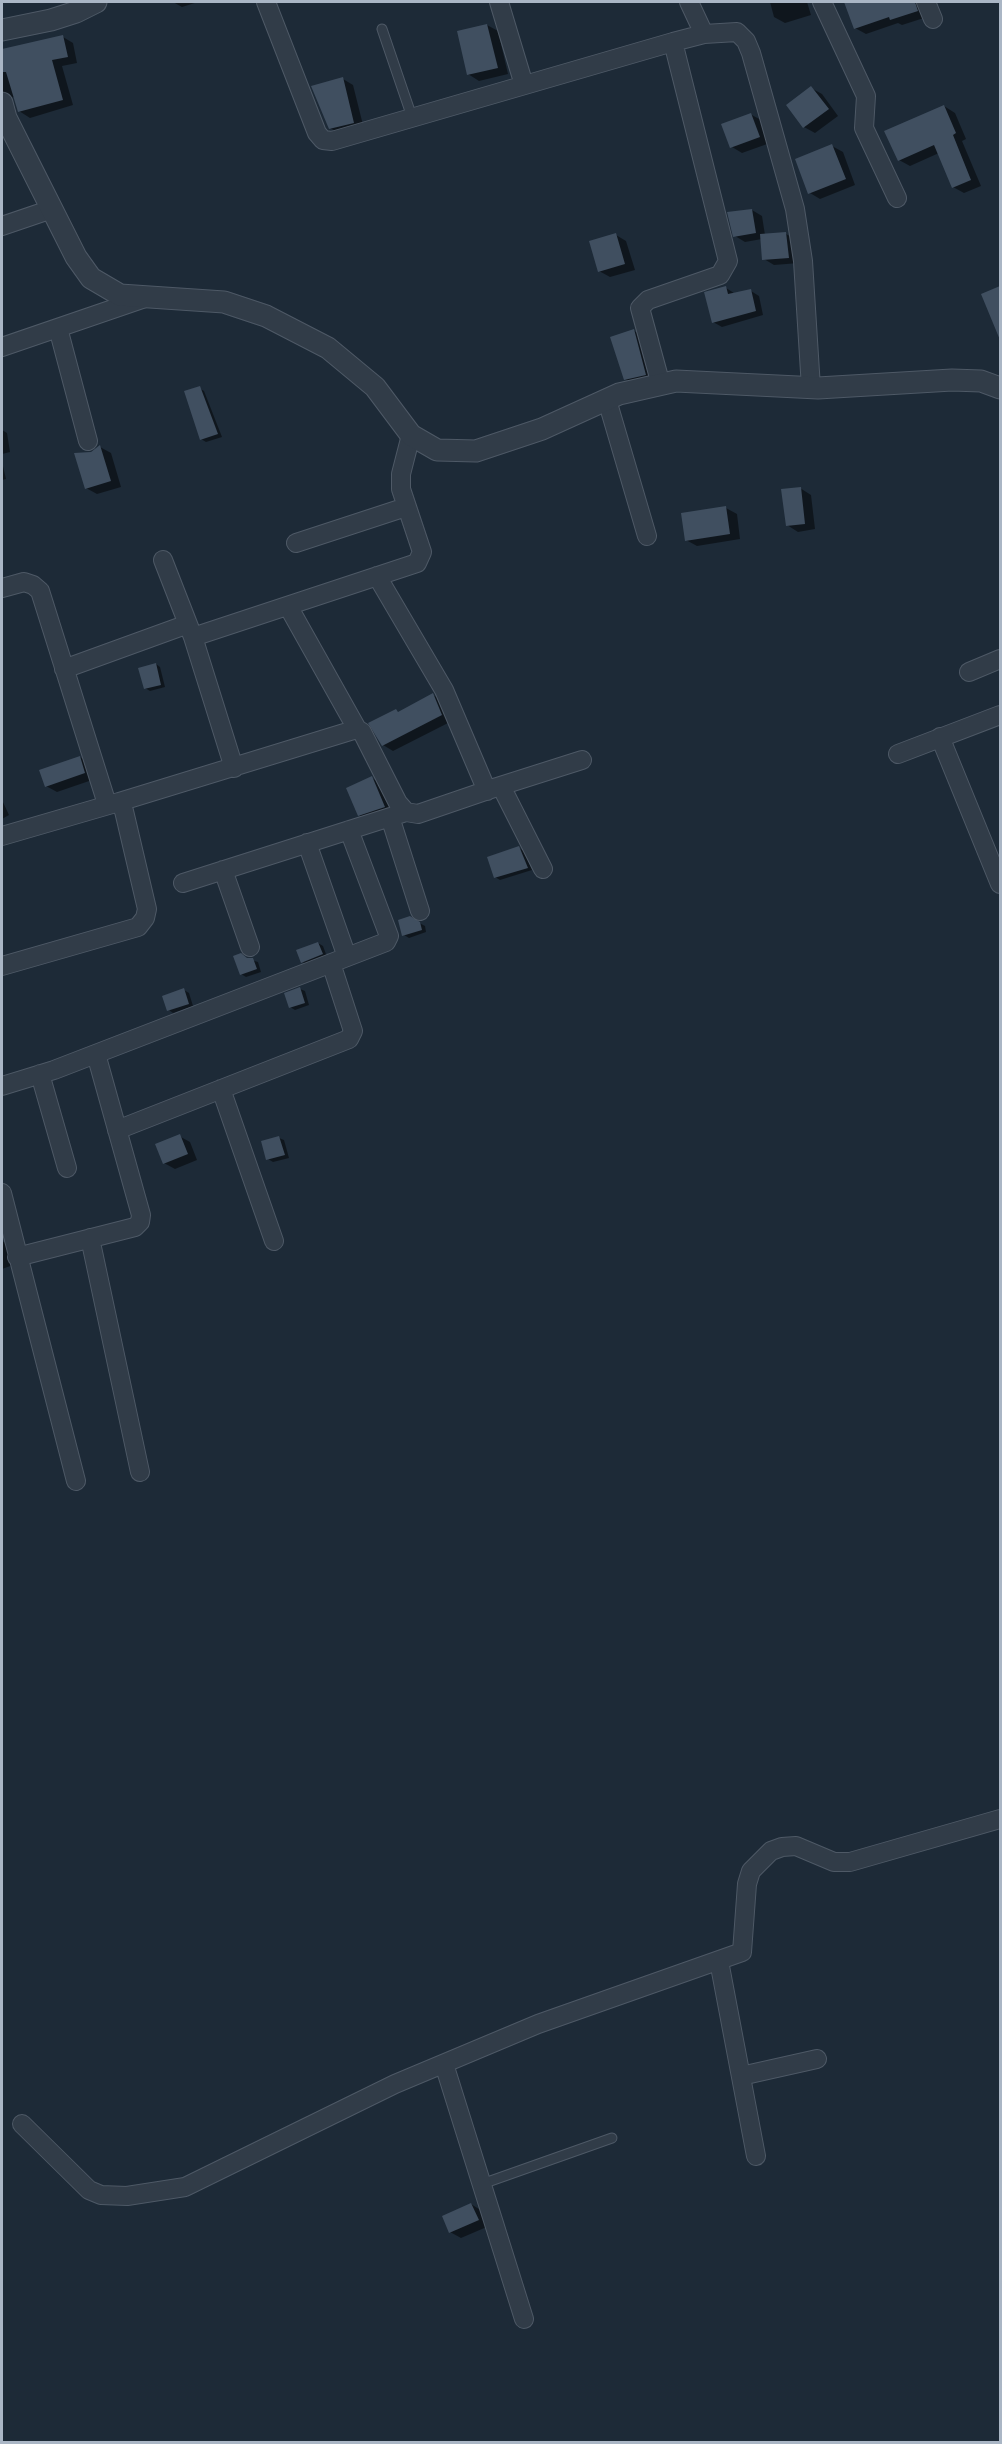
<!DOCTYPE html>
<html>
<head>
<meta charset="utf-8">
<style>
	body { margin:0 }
	#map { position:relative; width:1002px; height:2444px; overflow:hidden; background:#1d2a37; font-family:Lato,sans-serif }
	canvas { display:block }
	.frame { position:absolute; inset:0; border:3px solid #aab6c5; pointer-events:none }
</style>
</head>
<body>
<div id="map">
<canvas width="1002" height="2444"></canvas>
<div class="frame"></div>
</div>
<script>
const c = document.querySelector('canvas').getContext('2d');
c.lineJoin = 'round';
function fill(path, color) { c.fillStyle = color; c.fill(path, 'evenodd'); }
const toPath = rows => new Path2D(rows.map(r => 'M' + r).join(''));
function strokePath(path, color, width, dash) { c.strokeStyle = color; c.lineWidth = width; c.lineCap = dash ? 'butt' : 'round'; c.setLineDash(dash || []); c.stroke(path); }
fill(toPath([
	[173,2,198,2,182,7],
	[770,2,807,2,811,15,785,23,774,17],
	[875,2,929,2,927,17,902,25,898,23,866,34,855,28,849,10],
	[487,25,498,31,508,74,479,81,468,74],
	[63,37,73,43,77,63,62,66,73,105,30,118,19,111,14,97,3,100,2,105,2,50],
	[343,79,353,85,364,129,341,134,330,128],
	[811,88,822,94,838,116,815,133,804,127,788,105],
	[944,106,955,113,966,139,962,141,981,186,964,193,953,187,939,153,910,166,899,160],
	[750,114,761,120,770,143,742,153,732,147],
	[832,146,843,152,855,185,820,199,810,193],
	[752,210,762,216,765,235,786,234,797,240,799,263,774,265,764,259,762,239,745,242,735,236],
	[616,235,626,241,635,270,610,277,599,271],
	[726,288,734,293,751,291,759,296,763,315,722,327,713,322],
	[634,331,645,337,656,380,636,385,625,379],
	[199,388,204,391,222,437,206,442,201,439],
	[2,430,7,433,10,452,2,454],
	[100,447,111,453,121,487,97,494,86,488,92,453],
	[2,462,6,479,2,480],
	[800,488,811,495,815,529,798,532,787,525],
	[726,508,737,514,740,539,697,546,686,540],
	[156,664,160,667,165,687,150,691,145,688],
	[433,695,443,701,452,721,393,751,383,745,396,711,400,713],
	[80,757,90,764,95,779,57,792,46,786],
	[372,778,383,785,395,813,370,821,359,815],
	[2,800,9,815,2,819],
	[519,848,524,851,532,870,500,880,495,877],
	[410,918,425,926,426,932,409,938,404,935],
	[318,943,323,946,327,957,307,964,302,962],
	[248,959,258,962,261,972,246,977,241,974],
	[300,989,305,991,309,1005,295,1010,290,1007],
	[184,990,189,993,193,1006,173,1013,169,1010],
	[179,1136,190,1142,197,1160,175,1169,164,1163],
	[279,1138,284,1140,289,1158,273,1162,268,1159],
	[2,1241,13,1247,16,1264,2,1269],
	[471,2204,482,2211,489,2226,461,2238,450,2232]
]), '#0007');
fill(toPath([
	[844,2,915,2,918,11,890,20,889,17,854,29],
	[487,24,498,68,467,75,457,31],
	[63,35,68,57,52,60,63,100,18,112,6,72,2,72,2,49],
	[343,77,354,123,329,129,311,86],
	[811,86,829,109,803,128,786,105],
	[944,105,956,133,953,135,971,180,952,188,934,145,898,161,884,131],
	[751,113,760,137,730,148,721,124],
	[832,144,846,179,808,194,795,159],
	[752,209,756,233,733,237,727,212],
	[786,232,789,258,762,260,760,234],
	[616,233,625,264,598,272,589,241],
	[726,286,728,294,751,289,756,311,712,323,704,292],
	[1000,286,1000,340,981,294],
	[634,329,646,375,624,380,610,337],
	[200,386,218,434,200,440,184,391],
	[100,445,111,481,85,489,74,453,91,452],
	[801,487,805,524,786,526,781,489],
	[726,506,730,534,685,541,681,513],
	[156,663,161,685,144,689,138,668],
	[433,693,442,715,382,746,368,723,396,709,398,712],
	[80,756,85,773,45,787,39,770],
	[372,776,385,807,358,816,346,788],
	[519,846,528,868,494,878,487,857],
	[410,916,420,922,422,930,402,936,398,920],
	[318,942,323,954,301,963,296,950],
	[241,953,247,958,253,958,257,969,240,975,233,956],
	[300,987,305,1003,289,1008,284,993],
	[184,988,189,1004,167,1011,162,996],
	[180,1134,188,1154,163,1164,155,1144],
	[279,1136,285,1155,266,1160,261,1141],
	[471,2203,479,2220,449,2233,442,2216]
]), '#404f60');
const service = toPath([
	[382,29,412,117],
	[482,2184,612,2138]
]);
const minor = toPath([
	[266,2,317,133,323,140,332,141,673,42,704,34,737,32,746,41,751,53,795,209,803,261,811,388],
	[499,2,524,85],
	[689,2,704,34],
	[822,2,866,96,864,128,897,198],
	[926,2,933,19],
	[2,226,52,209],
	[58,328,88,441],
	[2,347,145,298],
	[661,385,640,308,648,300,720,275,728,261,673,42],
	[607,400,647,536],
	[296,543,406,507],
	[163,560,193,637,234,768],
	[377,576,444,690,487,791],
	[2,588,24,582,33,585,40,591,107,804],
	[288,606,357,729],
	[193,637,417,563,422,552,401,489,401,474,411,435],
	[64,669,188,624],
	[969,672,1000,659],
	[940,737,1000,884],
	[898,754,1000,715],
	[497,787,582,760],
	[119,802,357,729,362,732,398,803,406,812,418,814,497,787,503,790,543,869],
	[390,817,420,911],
	[2,836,119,802,124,811,147,909,145,918,138,927,2,966],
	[307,843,347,957],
	[223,870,250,947],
	[183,883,406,812],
	[40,1074,67,1168],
	[2,1086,54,1070,386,942,389,936,349,830],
	[221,1089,274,1241],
	[117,1130,349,1039,353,1031,331,963],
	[2,1193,76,1481],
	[90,1238,140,1472],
	[17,1257,135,1227,140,1222,141,1215,96,1054],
	[719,1961,756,2156],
	[444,2064,524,2319],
	[741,2076,817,2059],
	[22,2124,89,2190,101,2195,127,2196,185,2187,395,2084,538,2024,742,1952,747,1884,751,1871,771,1851,782,1847,796,1846,834,1862,850,1862,1000,1819]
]);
const tertiary = toPath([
	[2,30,51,20,76,12,96,2],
	[2,103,6,118,76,257,91,278,120,295,224,302,266,316,328,348,375,387,411,435,437,450,476,451,542,429,619,394,676,381,818,388,952,380,981,381,1000,388]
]);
strokePath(service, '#4e5966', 11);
strokePath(minor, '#4e5966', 20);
strokePath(tertiary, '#4e5966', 23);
strokePath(service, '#313c48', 9);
strokePath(minor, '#313c48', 18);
strokePath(tertiary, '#313c48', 21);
</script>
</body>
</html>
